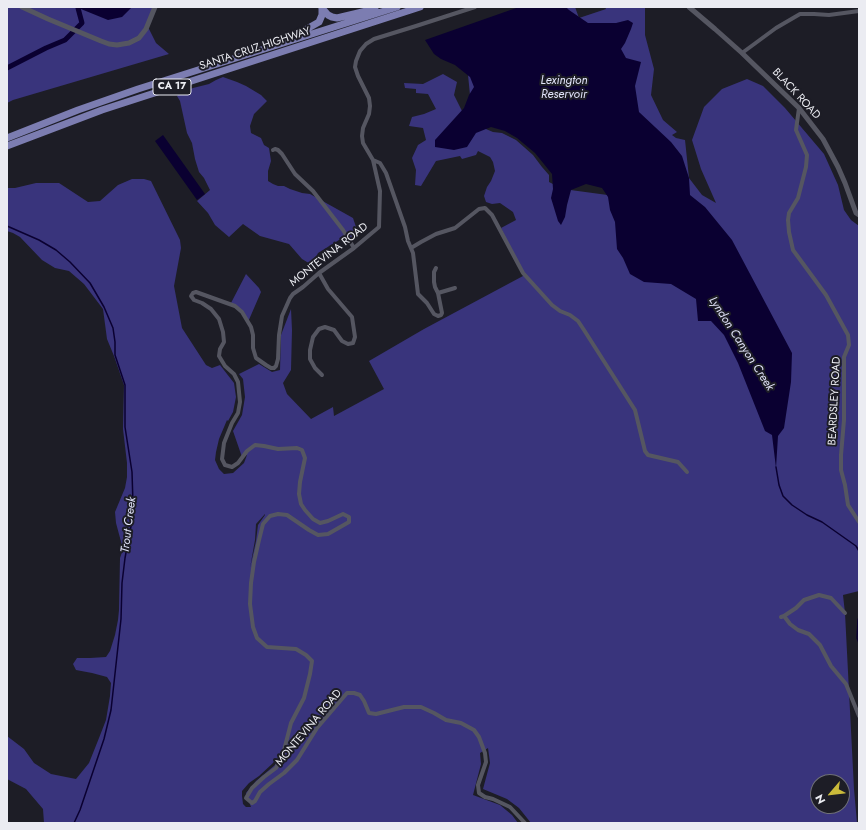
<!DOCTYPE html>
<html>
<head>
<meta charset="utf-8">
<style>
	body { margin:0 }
	#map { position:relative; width:866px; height:830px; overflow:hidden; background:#1d1d26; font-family:Jost,sans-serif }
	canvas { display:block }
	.frame { position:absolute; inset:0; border:8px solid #ebecf2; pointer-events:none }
	.north { position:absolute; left:810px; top:774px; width:40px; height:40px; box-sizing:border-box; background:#1d1d26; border:1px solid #6f7078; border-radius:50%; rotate:242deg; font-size:11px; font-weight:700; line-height:16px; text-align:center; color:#ebecf2 }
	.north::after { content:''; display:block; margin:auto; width:14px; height:18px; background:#caba3a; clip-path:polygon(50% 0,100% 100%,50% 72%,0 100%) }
</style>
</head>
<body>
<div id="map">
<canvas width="866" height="830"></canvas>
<div class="frame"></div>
<div class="north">N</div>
</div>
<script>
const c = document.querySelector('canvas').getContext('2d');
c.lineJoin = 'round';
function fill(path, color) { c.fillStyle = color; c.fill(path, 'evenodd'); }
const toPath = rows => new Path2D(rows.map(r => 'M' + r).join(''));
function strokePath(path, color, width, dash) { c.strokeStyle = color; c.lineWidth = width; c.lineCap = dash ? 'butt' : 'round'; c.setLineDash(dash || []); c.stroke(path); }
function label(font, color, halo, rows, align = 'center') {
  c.font = font + ' Jost,sans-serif'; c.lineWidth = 4; c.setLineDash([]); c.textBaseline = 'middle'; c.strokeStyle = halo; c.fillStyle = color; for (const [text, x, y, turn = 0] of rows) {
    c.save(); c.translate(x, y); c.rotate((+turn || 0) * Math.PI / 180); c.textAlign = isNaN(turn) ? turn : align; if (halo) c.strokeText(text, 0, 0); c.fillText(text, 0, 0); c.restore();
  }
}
fill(toPath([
	[7,7,154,7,148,27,156,43,169,54,13,100,7,103],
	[552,7,575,7,579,18,606,9,605,7,645,7,645,35,654,69,651,95,663,120,677,132,672,135,676,138,685,140,689,178,702,195,716,203,701,169,692,140,704,107,722,89,747,79,763,86,785,108,824,154,838,185,844,210,851,220,859,226,859,591,843,595,845,613,854,789,857,823,531,823,519,808,507,799,483,789,490,763,488,748,480,753,481,764,473,795,500,805,512,815,518,823,44,823,43,809,26,789,7,779,7,736,24,749,34,763,51,774,76,779,89,763,99,738,106,720,110,696,111,683,107,677,92,673,76,670,73,664,77,658,90,658,106,657,110,651,115,635,118,620,119,610,120,558,123,549,116,523,115,512,125,488,127,477,127,463,123,429,124,385,114,356,107,339,103,309,84,284,69,271,55,268,42,260,20,237,13,233,7,231,7,188,15,188,36,183,59,183,88,202,100,201,118,185,132,179,144,179,151,181,180,240,181,248,174,286,182,328,206,365,212,368,220,365,234,383,236,397,233,412,228,421,227,420,219,439,216,452,215,460,219,469,224,474,233,473,244,463,247,455,242,457,233,431,242,415,245,397,243,379,239,374,259,364,272,372,280,370,281,335,291,309,292,330,291,370,283,383,287,394,311,419,333,407,334,416,384,389,369,361,424,329,523,276,501,228,516,220,513,212,500,203,492,204,486,202,484,196,487,187,491,181,495,171,493,162,490,157,478,151,476,155,462,159,460,156,436,161,421,186,415,185,416,170,412,158,418,145,426,140,423,128,409,126,412,117,424,114,436,109,428,94,416,93,416,89,405,88,404,83,423,84,443,74,457,82,454,95,467,121,493,132,502,133,516,140,533,155,542,167,549,175,549,182,563,189,615,196,642,211,500,121,472,115,468,75],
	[265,514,265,515,258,525,256,541,250,568,255,540,256,524],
	[278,757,275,765,256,781,246,793,251,807,246,807,243,804,242,796,242,791,249,783,259,776,272,764],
	[818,782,842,782,842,806,818,806],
	[223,77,237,82,246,86,261,95,267,101,254,114,250,126,251,133,261,138,264,145,269,148,271,161,268,171,268,181,273,184,278,186,284,186,290,189,302,193,310,194,353,218,356,227,351,238,339,240,318,253,312,265,302,259,289,244,260,236,243,224,229,237,215,225,208,213,197,201,210,190,204,178,199,172,195,159,192,143,187,133,180,101,177,96,181,93,193,88,209,84,216,80],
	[246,274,259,288,261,292,248,322,236,307,231,303]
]), '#39347c');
fill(toPath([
	[76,7,132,7,122,17,108,20],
	[519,7,566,7,569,10,588,23,616,23,628,20,633,23,631,29,625,43,621,49,626,58,641,62,635,86,639,112,671,142,682,156,689,178,690,195,705,207,732,240,792,353,791,382,784,428,778,436,776,468,772,435,765,431,738,363,724,335,711,321,698,321,696,299,671,284,644,282,630,274,623,258,617,249,615,222,610,210,608,197,602,188,586,184,571,190,567,205,565,217,561,225,558,221,551,198,553,189,552,174,535,153,517,138,505,131,491,127,476,133,467,147,454,150,435,147,435,140,464,108,469,95,474,87,470,77,455,65,441,59,434,54,425,40],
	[163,135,205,194,197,200,155,141]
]), '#0a0031');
strokePath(toPath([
	[7,226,39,240,56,250,70,262,90,283,104,307,113,328,115,342,115,355,125,385,125,427,132,472,133,504,131,526,125,558,122,583,121,619,111,710,104,739,80,810,74,823],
	[776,467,779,485,783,496,792,505,807,515,822,522,856,546,859,551],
	[859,617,858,620,857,638,859,643]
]), '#0a0031', 1.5);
strokePath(toPath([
	[7,68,46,48,65,40,82,23,78,8]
]), '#0a0031', 5);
strokePath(toPath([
	[475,7,416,26,374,39,366,44,360,51,356,61,355,67,358,76,369,98,370,106,369,114,363,128,362,136,363,143,373,160,380,191,379,227,354,248,319,273,303,287,293,294,290,298,282,316,279,335,278,359,276,366,274,368,271,368,266,365,256,358,253,348,253,335,251,327,242,312,235,306,196,292,193,293,191,296,194,300,202,303,211,309,219,319,223,332,224,342,220,349,219,356,225,366,234,374,238,382,240,402,238,413,232,423,224,443,222,459,225,465,232,467,238,463,247,451,255,445,264,446,278,449,297,448,302,450,305,458,300,482,299,494,301,504,305,510,313,519,320,523,328,521,343,514,349,517,349,522,328,534,318,535,309,530,287,515,278,514,270,516,263,524,259,540,254,562,251,583,250,604,253,627,257,638,267,647,296,649,306,655,312,661,310,674,304,698,291,723,283,754,276,768,264,777,252,788,246,798,252,803,255,801,260,792,269,784,284,773,297,760,317,728,347,693,354,693,360,695,364,701,369,713,376,714,404,707,421,707,434,713,446,720,461,723,474,730,479,737,485,753,486,762,478,785,479,793,485,797,493,799,510,807,525,823],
	[742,53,776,28,800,14,814,14,829,15,859,11],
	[799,108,796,130,807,155,806,167,798,198,789,213,788,220,789,232,793,250,826,295,848,335,849,345,844,357,844,420,841,455,841,470,845,485,848,505,859,522],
	[273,150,275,149,278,150,282,154,295,174,313,191,343,230,354,248],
	[373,160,380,163,386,173,405,227,408,241,413,253,418,294,427,303,434,314,438,316,441,315,442,313,438,293,435,287,434,282,434,272,436,268],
	[411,248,421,242,436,234,455,228,479,209,485,208,492,215,523,273,552,305,560,311,570,315,578,321,584,330,635,410,645,451,648,455,678,462,687,472],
	[319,273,328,289,352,317,355,337,353,343,348,344,342,341,334,330,325,327,319,329,313,337,310,350,310,359,315,368,322,375],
	[438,293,455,288],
	[784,616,796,608,804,600,819,595,831,598,845,613],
	[781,617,784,616,790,624,798,630,809,634,820,645,831,666,846,684,859,716]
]), '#555661', 4);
strokePath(toPath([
	[22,7,48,19,101,41,109,44,117,45,129,43,139,38,146,29,155,7],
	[689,7,715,29,742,53,799,108,823,139,838,167,845,183,856,213,859,215]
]), '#555661', 5);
strokePath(toPath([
	[322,8,328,15,332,17,337,18,375,9],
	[293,35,305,30,319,22,322,15,322,8],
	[7,138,78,110,138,89,397,7],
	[7,146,102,110,420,7]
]), '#7c7db1', 7);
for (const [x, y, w] of [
	[172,87,38]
]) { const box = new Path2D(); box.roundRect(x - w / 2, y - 8, w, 16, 3); c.fillStyle = '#1d1d26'; c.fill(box); strokePath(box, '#ebecf2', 1); }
label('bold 10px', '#ebecf2', null, [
	["CA 17",172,87]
]);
label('11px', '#ebecf2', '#1d1d26', [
	["SANTA CRUZ HIGHWAY",255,49,-18],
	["BLACK ROAD",796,94,47],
	["MONTEVINA ROAD",329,255,-38],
	["BEARDSLEY ROAD",835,401,-87],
	["MONTEVINA ROAD",309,728,-50]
]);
label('italic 12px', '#e0e2f8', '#1d1d26', [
	["Lexington",564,81],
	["Reservoir",564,95],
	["Lyndon Canyon Creek",741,344,57],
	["Trout Creek",129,525,-83]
]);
</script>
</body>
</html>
